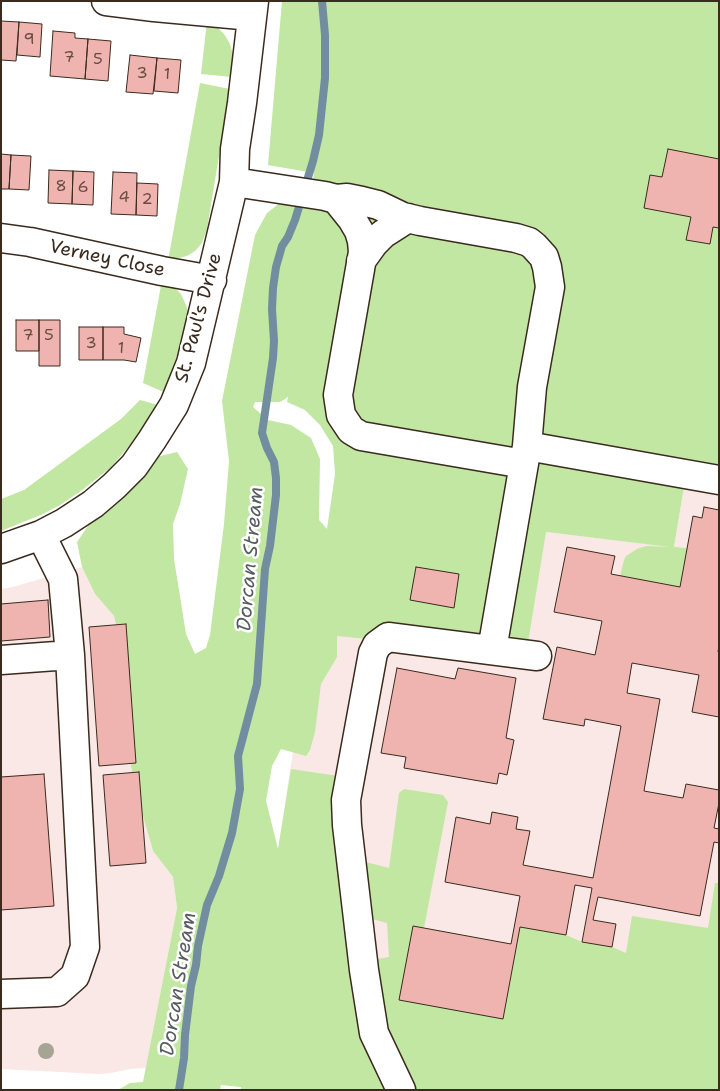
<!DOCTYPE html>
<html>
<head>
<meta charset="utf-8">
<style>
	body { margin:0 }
	#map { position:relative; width:720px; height:1091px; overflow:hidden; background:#fff; font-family:"Shantell Sans",sans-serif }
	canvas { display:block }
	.frame { position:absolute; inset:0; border:2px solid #3b2a1e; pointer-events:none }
</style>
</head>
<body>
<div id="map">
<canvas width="720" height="1091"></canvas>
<div class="frame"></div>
</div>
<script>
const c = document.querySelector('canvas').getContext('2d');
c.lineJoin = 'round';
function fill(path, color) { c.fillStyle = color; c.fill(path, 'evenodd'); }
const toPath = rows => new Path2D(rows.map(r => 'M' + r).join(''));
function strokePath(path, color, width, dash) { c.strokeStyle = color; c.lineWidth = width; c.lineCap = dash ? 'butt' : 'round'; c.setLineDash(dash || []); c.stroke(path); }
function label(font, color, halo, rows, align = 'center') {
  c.font = font + ' "Shantell Sans",sans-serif'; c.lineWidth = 5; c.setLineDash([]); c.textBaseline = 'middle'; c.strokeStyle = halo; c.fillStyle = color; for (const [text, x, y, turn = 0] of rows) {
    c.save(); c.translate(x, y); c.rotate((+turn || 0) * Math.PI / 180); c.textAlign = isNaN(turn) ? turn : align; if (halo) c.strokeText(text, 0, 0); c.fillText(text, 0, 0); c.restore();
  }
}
fill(toPath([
	[684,487,719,492,719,1090,259,1090,242,1087,311,633,545,532,674,547],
	[82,567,95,594,114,616,121,645,118,708,139,802,153,851,173,877,177,908,146,1068,130,1069,111,1073,99,1074,1,1069,1,589,13,587]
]), '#fae8e7');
fill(toPath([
	[282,1,719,1,719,492,684,487,674,547,687,548,680,587,620,576,624,560,626,556,637,549,646,546,670,547,546,532,526,655,337,636,337,657,321,684,315,732,310,750,306,756,281,749,272,766,266,801,278,849,291,769,345,777,371,960,389,957,387,923,372,919,370,914,362,861,389,868,399,793,404,789,443,795,448,802,424,928,413,926,400,1000,503,1019,520,927,566,935,582,942,612,947,626,953,632,916,708,928,715,883,719,883,719,1090,241,1090,241,1087,221,1085,220,1090,118,1090,130,1083,143,1082,177,908,173,877,153,851,139,802,118,708,121,645,114,616,95,594,82,567,77,542,90,523,148,459,177,452,188,469,180,504,173,524,174,559,186,634,195,654,206,648,210,635,224,524,229,461,222,401,255,235,267,213,280,203,310,206,314,173,268,165],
	[288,397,287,402,305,410,320,425,333,446,335,474,327,529,319,520,320,459,311,438,291,425,268,420,253,407,255,402,280,402],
	[207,21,212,23,218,28,224,34,230,44,233,55,232,77,201,74],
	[200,83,230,89,207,229,202,243,195,251,187,256,168,261],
	[162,280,174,287,181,294,186,305,189,314,166,393,143,383],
	[140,400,158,405,137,437,110,468,81,491,60,505,43,514,1,531,1,499,24,490,121,419]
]), '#c1e7a2');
strokePath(toPath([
	[179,1090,184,1058,185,1035,191,986,196,965,198,946,207,905,219,876,232,833,240,789,238,756,257,684,265,569,270,546,276,495,276,478,274,462,267,448,262,433,273,358,274,341,272,309,273,288,276,267,282,246,288,237,295,220,313,161,319,135,325,78,325,35,322,1]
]), '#728da0', 8);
const building = toPath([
	[1,21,19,22,16,61,1,60,1,21],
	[19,22,42,24,40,57,17,55,19,22],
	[53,31,75,33,75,38,88,39,85,79,50,76,53,31],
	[88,39,111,41,108,81,85,79,88,39],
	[130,55,157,58,153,94,126,92,130,55],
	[157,58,181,60,178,93,154,91,157,58],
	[668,149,719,159,719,228,713,227,710,244,686,240,691,217,644,208,650,175,662,177,668,149],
	[1,154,11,155,9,189,1,189,1,154],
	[11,155,31,156,29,190,9,189,11,155],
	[49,170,73,171,72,204,48,203,49,170],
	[73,171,94,172,93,205,72,204,73,171],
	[113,172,137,173,136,215,111,214,113,172],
	[137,183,158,184,157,216,136,215,137,183],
	[16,320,39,320,39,351,16,351,16,320],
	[39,320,60,320,60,366,39,366,39,320],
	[79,327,103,327,103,360,79,360,79,327],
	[103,327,124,327,124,334,141,338,136,362,124,360,103,360,103,327],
	[704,507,719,510,719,646,718,652,719,652,719,717,692,712,699,675,632,663,627,693,660,699,644,791,683,798,686,784,719,790,719,803,714,828,719,829,719,843,714,842,700,916,598,897,593,920,616,924,612,947,582,942,592,888,575,885,566,935,520,927,503,1019,399,1000,413,926,511,944,520,896,445,882,456,817,490,824,492,812,518,817,516,829,530,831,523,865,593,878,621,726,585,719,584,726,543,719,557,647,595,655,602,621,554,612,567,547,615,556,611,574,680,587,693,516,702,518,704,507],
	[416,567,459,574,454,608,410,600,416,567],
	[48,600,50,637,1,641,1,604,48,600],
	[126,624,136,763,99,766,89,627,126,624],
	[397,668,455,679,458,668,516,678,506,738,514,740,507,775,499,773,497,784,404,768,406,757,381,753,397,668],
	[139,772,146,863,110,866,103,775,139,772],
	[44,774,54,906,1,910,1,777,44,774]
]);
fill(building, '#efb4af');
strokePath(building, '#3b2a1e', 1);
const minor = toPath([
	[106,1,154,7,252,16],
	[234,182,325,196,336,199,347,198,362,201,378,205,403,217,420,221,516,238,529,242,534,246,544,257,547,267,550,287,532,387,527,446,492,650],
	[336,199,352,219,359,231,362,241,363,252,338,395,341,415,351,430,361,436,524,464],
	[1,238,30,242,162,271,212,280],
	[361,261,374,243,383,234,408,218],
	[527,446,719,480],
	[1,549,41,535,64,523,93,504,114,486,134,466,152,440,174,405,191,363,234,182,235,149,242,103,254,1],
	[1,660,70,655],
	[1,994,57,992,75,976,85,947,70,655,63,579,41,535],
	[401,1090,374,1033,364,970,347,825,346,800,373,653,377,645,388,637,537,656]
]);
strokePath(minor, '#3b2a1e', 31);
strokePath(minor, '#fff', 28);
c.fillStyle = '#a5a495';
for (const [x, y] of [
	[46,1051]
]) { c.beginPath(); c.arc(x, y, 8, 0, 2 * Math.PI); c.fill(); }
label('16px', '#684c42', null, [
	["9",29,40],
	["7",69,58],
	["5",98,60],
	["3",142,74],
	["1",167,75],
	["8",61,187],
	["6",83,188],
	["4",124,198],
	["2",147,200],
	["7",28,336],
	["5",49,336],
	["3",91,344],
	["1",121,349]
]);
label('19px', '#3b2a1e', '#fff', [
	["Verney Close",107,259,12],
	["St. Paul's Drive",199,318,-75]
]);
label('italic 20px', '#565c5f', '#fff', [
	["Dorcan Stream",251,559,-85],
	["Dorcan Stream",179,984,-81]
]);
</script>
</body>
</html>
